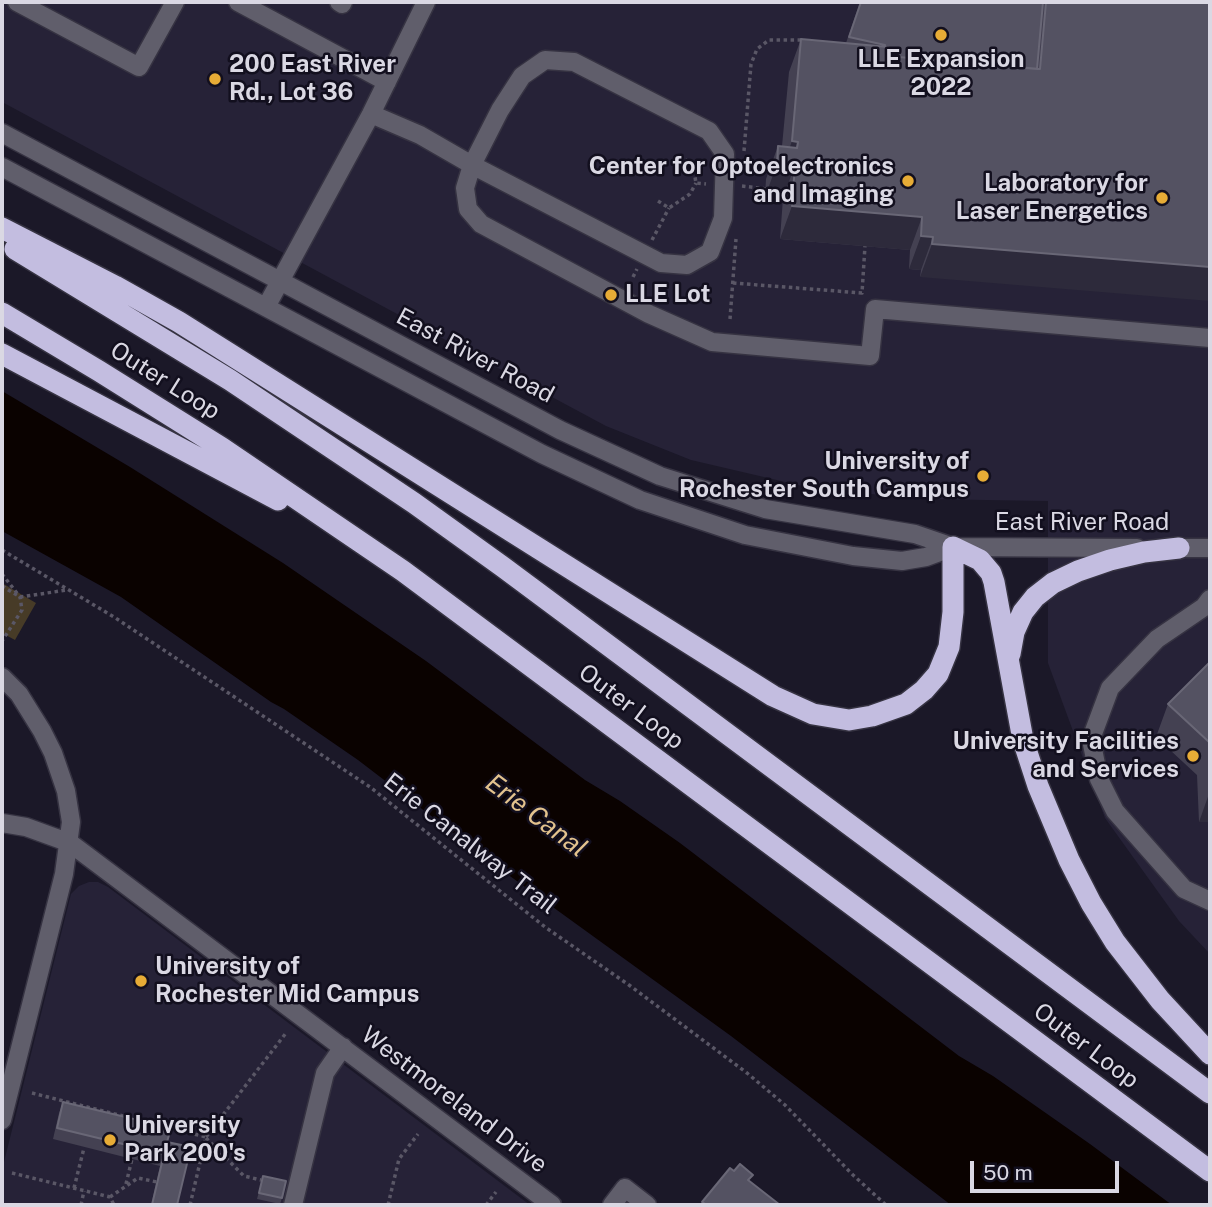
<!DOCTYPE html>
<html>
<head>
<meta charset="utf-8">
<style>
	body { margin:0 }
	#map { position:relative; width:1212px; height:1207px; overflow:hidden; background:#1b1828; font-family:"Public Sans",sans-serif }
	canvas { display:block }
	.frame { position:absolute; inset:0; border:4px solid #dad8e3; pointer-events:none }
	.scale { position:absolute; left:970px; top:1161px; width:149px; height:32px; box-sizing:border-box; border:4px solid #dad8e3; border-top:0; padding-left:9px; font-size:21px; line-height:24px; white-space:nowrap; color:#dad8e3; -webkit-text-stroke:5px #120f1e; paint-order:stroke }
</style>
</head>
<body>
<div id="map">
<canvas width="1212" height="1207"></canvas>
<div class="frame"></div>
<div class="scale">50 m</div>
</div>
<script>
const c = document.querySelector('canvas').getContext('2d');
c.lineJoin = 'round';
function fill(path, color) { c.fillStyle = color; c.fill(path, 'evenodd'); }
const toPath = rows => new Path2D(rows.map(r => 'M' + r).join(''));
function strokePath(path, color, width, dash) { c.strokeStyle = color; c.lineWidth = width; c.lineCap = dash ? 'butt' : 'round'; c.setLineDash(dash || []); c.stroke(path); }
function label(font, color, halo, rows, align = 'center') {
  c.font = font + ' "Public Sans",sans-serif'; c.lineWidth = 5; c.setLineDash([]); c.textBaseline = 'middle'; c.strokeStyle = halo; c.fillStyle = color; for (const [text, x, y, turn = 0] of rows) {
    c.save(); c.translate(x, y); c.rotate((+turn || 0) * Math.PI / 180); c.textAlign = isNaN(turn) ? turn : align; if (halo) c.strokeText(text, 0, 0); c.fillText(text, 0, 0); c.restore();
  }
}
fill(toPath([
	[2,2,1210,2,1210,954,1179,921,1105,818,1048,663,1048,501,922,499,811,488,691,460,606,426,2,102],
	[89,882,98,882,108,887,530,1205,2,1205,2,1170,71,894,79,886]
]), '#262237');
fill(toPath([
	[2,583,36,603,15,640,2,633]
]), '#473b27');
fill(toPath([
	[2,391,130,467,283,563,426,661,585,780,620,801,680,843,959,1056,993,1076,1090,1144,1172,1205,951,1205,731,1036,503,871,358,760,284,709,271,702,121,597,2,531]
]), '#0a0200');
const minor = toPath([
	[17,2,139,67,175,2],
	[238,2,387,82],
	[339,2,342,4,343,2],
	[371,114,420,135,472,165,661,263,687,265,710,252,723,218,725,154,709,131,574,62,545,60,522,76,500,110,472,165,465,188,468,209,481,224,649,314,712,342,870,356,875,309,1210,338],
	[2,133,560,430,660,476,765,509,915,534,953,547,1137,548],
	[2,167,542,454,640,500,745,535,853,556,902,561,926,557,953,547],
	[266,307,371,114,426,2],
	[1165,548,1210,548],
	[1210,599,1204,607,1157,639,1110,688,1091,739,1099,779,1115,811,1184,889,1210,901],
	[2,677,19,694,42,731,53,753,66,791,71,822,64,874,2,1120],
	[2,823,26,827,70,843,552,1205],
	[293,1205,325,1073,343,1047],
	[612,1205,625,1188,647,1205]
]);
const highway = toPath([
	[2,228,115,286,179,322,773,696,813,714,849,720,872,716,906,704,924,690,938,674,949,647,953,612,953,547,980,560,991,573,994,582,1023,740,1038,786,1069,860,1091,903,1115,942,1160,1000,1210,1054],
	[15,249,230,380,414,503,503,567,1210,1093],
	[2,313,99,371,222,448,403,571,1210,1171],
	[2,354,278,500],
	[1010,654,1014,632,1023,612,1035,597,1053,583,1078,571,1110,560,1144,552,1179,548]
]);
strokePath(minor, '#363342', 21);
strokePath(highway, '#363342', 24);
strokePath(toPath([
	[744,151,751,64,757,49,769,40,804,40],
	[679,157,688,161,694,171,696,183,706,184],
	[742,186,767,189],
	[658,201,669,208,690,194,696,183],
	[652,240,669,208],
	[633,277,637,269],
	[733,283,862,293,865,246],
	[730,319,736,239],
	[2,550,114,617,370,787,545,927,629,985,747,1073,785,1105,853,1175,886,1205],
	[2,574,20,597,22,610,2,641],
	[2,586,20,597,67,590],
	[32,1093,206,1137],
	[206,1138,244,1176,261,1180],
	[12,1173,110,1197,114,1205],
	[126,1184,132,1159],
	[74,1188,84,1148],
	[110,1197,138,1178,157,1182],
	[81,1205,84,1191],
	[190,1205,206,1137,286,1033],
	[388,1205,399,1159,418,1134],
	[486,1205,496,1192]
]), '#5a5766', 3.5, [3.5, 3.5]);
strokePath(minor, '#605e6b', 18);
strokePath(highway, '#c3bde0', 21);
fill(toPath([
	[860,2,1210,2,920,277,921,270,909,269,910,250,780,239,783,198,765,197,766,179,778,146,782,146,789,72,801,39,846,43],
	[1210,662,1210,822,1199,822,1197,775,1156,737,1168,704],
	[63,1102,167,1142,177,1205,151,1205,160,1166,53,1139,59,1113],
	[263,1176,282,1198,280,1204,257,1199]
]), '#444152');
fill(toPath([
	[792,141,798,142,789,165,795,165,783,198,765,197,777,164,784,164],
	[792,206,922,217,910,250,780,239],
	[921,236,933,237,921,270,909,269],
	[932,244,1210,267,1210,301,920,277],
	[1210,791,1210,822,1199,822]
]), '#2d2a3b');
const building = toPath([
	[861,2,1043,2,1037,69,887,56,888,47,885,47,885,45,849,37,861,2],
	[1046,2,1210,2,1210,267,932,244,933,237,921,236,922,217,792,206,795,165,777,164,778,146,797,148,798,142,792,141,801,39,888,47,887,56,1040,69,1046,2],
	[1210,662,1210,771,1209,742,1168,704,1210,662],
	[63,1102,171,1128,167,1142,191,1147,177,1205,152,1205,164,1154,57,1128,63,1102],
	[740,1164,753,1175,748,1180,780,1205,707,1205,702,1202,730,1168,734,1171,740,1164],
	[263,1176,286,1181,282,1198,259,1193,263,1176]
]);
fill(building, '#545262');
strokePath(building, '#696776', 2);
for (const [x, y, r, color] of [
	[941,35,7,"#e7ac36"],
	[215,79,7,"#e7ac36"],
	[908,181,7,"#e7ac36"],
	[1162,198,7,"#e7ac36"],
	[611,295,7,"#e7ac36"],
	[983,476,7,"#e7ac36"],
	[1193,756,7,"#e7ac36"],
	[141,981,7,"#e7ac36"],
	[110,1140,7,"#e7ac36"]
]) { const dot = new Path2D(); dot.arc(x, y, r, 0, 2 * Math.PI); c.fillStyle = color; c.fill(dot); strokePath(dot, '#120f1e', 2.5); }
label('bold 24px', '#dad8e3', '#120f1e', [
	["LLE Expansion",941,60,"center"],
	["2022",941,88,"center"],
	["200 East River",229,65],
	["Rd., Lot 36",229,93],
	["Center for Optoelectronics",894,167,"right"],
	["and Imaging",894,195,"right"],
	["Laboratory for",1148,184,"right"],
	["Laser Energetics",1148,212,"right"],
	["LLE Lot",625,295],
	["University of",969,462,"right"],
	["Rochester South Campus",969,490,"right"],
	["University Facilities",1179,742,"right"],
	["and Services",1179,770,"right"],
	["University of",155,967],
	["Rochester Mid Campus",155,995],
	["University",124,1126],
	["Park 200's",124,1154]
], 'left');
label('24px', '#dad8e3', '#120f1e', [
	["East River Road",475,356,28],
	["Outer Loop",165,381,32],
	["East River Road",1082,523],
	["Outer Loop",631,707,37],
	["Erie Canalway Trail",470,844,38],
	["Outer Loop",1086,1046,37],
	["Westmoreland Drive",454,1100,37]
]);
label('italic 26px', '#e3c38e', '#120f1e', [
	["Erie Canal",536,816,37]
]);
</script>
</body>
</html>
